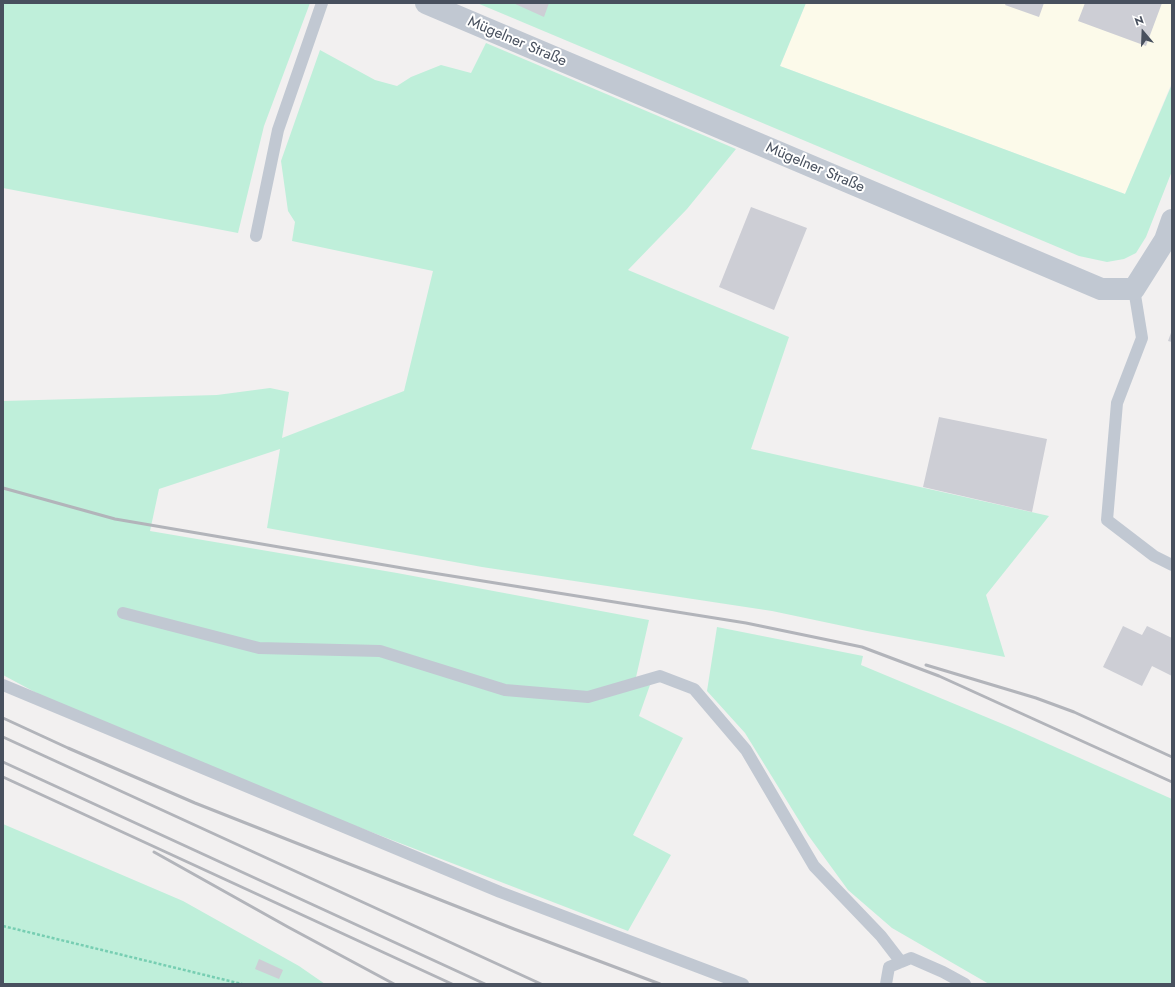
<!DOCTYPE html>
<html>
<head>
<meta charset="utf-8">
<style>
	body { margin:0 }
	#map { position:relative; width:1175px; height:987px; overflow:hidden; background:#f2f0f0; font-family:Jost,sans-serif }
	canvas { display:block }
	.frame { position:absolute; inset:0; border:4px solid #48505e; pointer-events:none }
	.north { position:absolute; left:1123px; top:12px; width:40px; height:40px; -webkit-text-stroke:3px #fff; paint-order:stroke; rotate:341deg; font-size:11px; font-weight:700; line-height:16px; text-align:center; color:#48505e }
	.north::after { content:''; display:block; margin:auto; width:14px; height:18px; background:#48505e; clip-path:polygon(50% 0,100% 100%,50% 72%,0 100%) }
</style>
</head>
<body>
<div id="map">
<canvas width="1175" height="987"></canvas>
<div class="frame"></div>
<div class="north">N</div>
</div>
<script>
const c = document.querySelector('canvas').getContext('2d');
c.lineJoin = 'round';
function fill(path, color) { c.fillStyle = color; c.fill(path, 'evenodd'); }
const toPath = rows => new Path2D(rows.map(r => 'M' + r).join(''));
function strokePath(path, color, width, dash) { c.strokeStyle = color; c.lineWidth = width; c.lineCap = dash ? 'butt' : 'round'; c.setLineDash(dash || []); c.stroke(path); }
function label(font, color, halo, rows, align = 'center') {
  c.font = font + ' Jost,sans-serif'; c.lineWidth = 4; c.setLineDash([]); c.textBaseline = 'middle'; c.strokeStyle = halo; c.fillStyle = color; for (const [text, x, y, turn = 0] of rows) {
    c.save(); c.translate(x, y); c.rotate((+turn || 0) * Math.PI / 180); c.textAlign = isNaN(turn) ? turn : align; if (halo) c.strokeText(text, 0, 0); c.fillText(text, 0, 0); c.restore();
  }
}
fill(toPath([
	[806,3,1172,3,1172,82,1125,194,780,66]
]), '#fcfaea');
fill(toPath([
	[3,3,310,3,264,126,238,233,3,188],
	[477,3,806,3,780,66,1125,194,1172,84,1172,171,1146,237,1136,253,1124,259,1107,262,1079,256],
	[486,43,736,149,687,209,628,270,789,337,751,449,1049,516,986,595,1005,657,867,631,772,611,482,567,267,528,280,449,159,489,150,531,397,573,649,620,634,686,650,685,639,716,683,738,633,835,671,855,628,931,301,805,44,697,3,675,3,401,217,395,270,388,289,392,282,438,404,391,433,271,292,241,295,222,288,211,281,161,320,50,375,80,397,86,411,77,441,65,471,73],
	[717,627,863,656,861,665,1010,727,1172,799,1172,984,989,984,892,928,848,890,808,835,745,733,707,691],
	[3,824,183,901,299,966,325,984,3,984]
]), '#bfefda');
fill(toPath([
	[513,3,549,3,544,17],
	[1006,3,1044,3,1039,17,1005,5],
	[1085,3,1162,3,1146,46,1078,21],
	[751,207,807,228,774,310,719,287],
	[1172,330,1172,342,1168,341],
	[939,417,1047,439,1032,512,923,487],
	[1123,626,1142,635,1147,626,1172,638,1172,676,1152,666,1142,686,1103,667],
	[259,959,283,970,279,979,255,969]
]), '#cdced5');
strokePath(toPath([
	[3,926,242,984]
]), '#77ceb2', 2.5, [3, 2]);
strokePath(toPath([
	[256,236,278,130,322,3],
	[1134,289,1142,338,1117,403,1107,520,1154,556,1172,565],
	[123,613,259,648,380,651,505,690,588,697,660,676,694,689,746,750,814,866,881,936,901,962],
	[3,685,500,892,743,984],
	[886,984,889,967,911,958,943,972,965,984]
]), '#c1c8d2', 12);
strokePath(toPath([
	[426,3,1101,289,1134,289,1165,240,1172,220]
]), '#c1c8d2', 22);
strokePath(toPath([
	[3,488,115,519,414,570,746,623,862,647,939,676,1172,782],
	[926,665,1036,698,1074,712,1172,757],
	[3,718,68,748,195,803,514,929,660,984],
	[3,737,541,984],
	[3,762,485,984],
	[3,777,452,984],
	[154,852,288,927,394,984]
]), '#b2b4ba', 3);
label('15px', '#48505e', '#fff', [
	["Mügelner Straße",517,42,23],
	["Mügelner Straße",815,168,23]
]);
</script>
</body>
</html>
